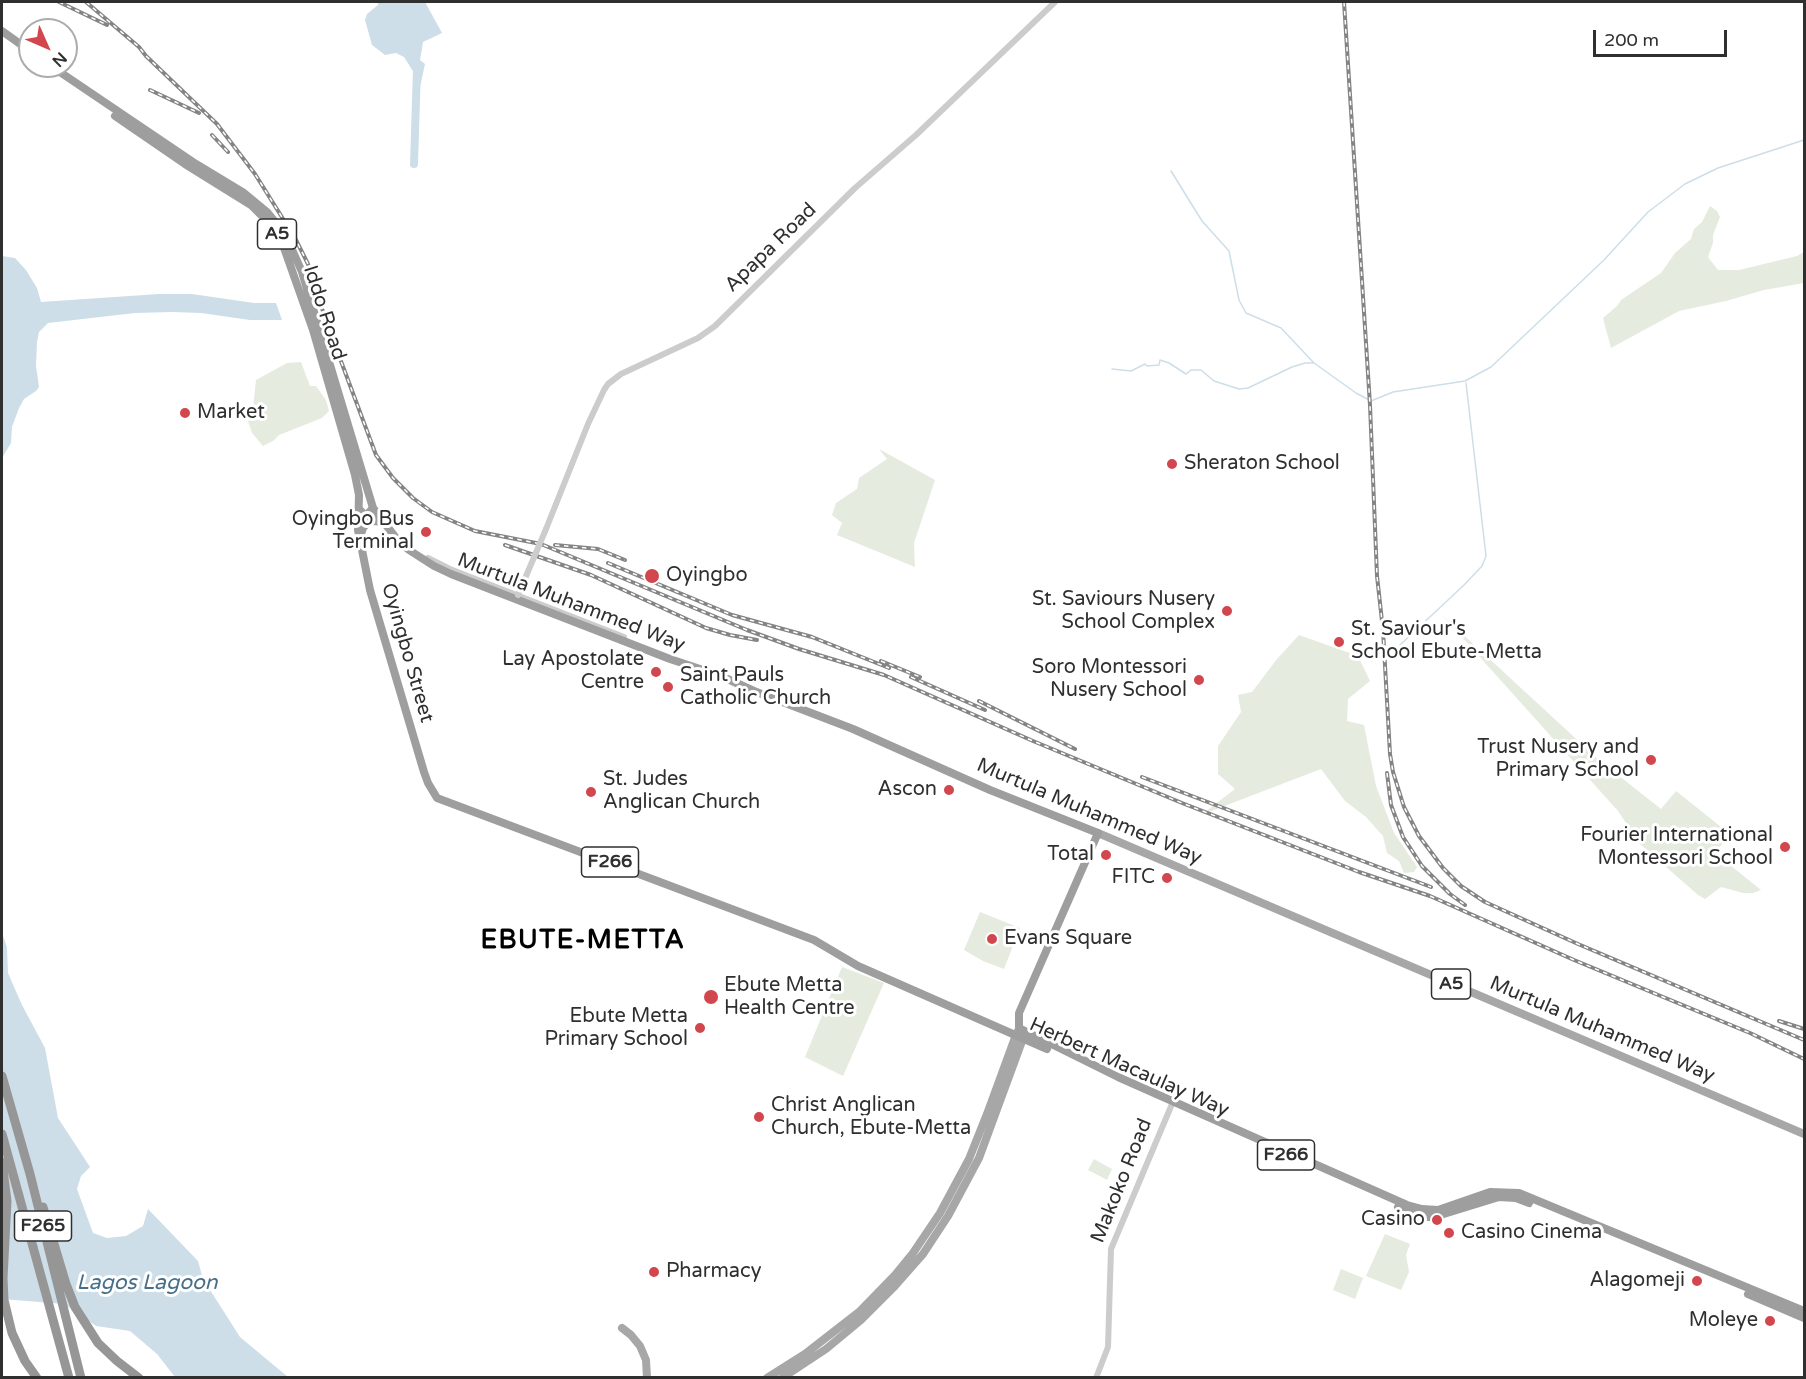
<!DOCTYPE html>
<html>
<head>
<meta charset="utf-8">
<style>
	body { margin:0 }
	#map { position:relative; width:1806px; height:1379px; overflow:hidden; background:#fff; font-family:"Varela Round",sans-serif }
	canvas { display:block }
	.frame { position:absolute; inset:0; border:3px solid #2f2f2f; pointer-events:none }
	.north { position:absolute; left:18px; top:18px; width:60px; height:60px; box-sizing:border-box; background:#fff; border:2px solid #acacac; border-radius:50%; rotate:135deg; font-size:16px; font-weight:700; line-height:24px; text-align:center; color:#2f2f2f }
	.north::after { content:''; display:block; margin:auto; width:21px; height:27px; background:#d2464e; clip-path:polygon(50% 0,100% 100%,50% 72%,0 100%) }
	.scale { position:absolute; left:1593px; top:30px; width:134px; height:27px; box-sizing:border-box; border:3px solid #2f2f2f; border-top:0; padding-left:8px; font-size:18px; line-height:21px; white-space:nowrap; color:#2f2f2f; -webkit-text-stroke:4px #fff; paint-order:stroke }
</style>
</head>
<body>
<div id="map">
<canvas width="1806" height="1379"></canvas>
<div class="frame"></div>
<div class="north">N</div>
<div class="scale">200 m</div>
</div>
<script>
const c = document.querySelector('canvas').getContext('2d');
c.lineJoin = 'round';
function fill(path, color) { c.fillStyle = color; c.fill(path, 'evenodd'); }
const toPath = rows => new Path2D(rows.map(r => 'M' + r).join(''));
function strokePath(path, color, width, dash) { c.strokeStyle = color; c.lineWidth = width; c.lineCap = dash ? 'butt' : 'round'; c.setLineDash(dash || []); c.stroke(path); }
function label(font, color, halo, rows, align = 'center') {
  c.font = font + ' "Varela Round",sans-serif'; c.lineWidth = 6; c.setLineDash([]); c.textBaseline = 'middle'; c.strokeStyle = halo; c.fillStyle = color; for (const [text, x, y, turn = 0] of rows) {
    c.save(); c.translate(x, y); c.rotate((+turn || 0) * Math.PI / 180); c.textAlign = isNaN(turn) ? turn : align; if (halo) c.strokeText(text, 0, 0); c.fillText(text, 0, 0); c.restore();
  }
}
fill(toPath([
	[1710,206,1717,211,1720,217,1713,235,1713,243,1708,257,1718,270,1739,270,1797,256,1804,252,1804,283,1764,290,1726,301,1679,311,1611,348,1603,318,1617,306,1621,300,1661,273,1675,253,1691,239,1694,229,1702,222],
	[301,362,310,386,316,386,326,400,329,411,322,418,279,435,273,441,263,446,252,433,248,421,253,409,256,380,287,363],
	[879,449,935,480,914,543,915,567,837,535,842,523,832,515,836,503,857,489,859,478,887,459],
	[1443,616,1599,760,1661,809,1676,791,1730,834,1715,853,1761,890,1753,893,1743,893,1721,887,1705,899,1698,895,1640,844,1618,811],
	[1299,635,1358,656,1370,681,1348,699,1347,721,1364,725,1376,786,1394,833,1417,867,1414,872,1404,873,1399,861,1387,853,1383,836,1366,817,1345,801,1321,769,1201,815,1235,789,1218,774,1218,746,1241,712,1238,695,1252,692,1277,659],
	[980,912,1020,928,1004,969,983,961,964,950],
	[842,967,884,983,843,1076,805,1057],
	[1094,1159,1112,1169,1107,1180,1088,1170],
	[1385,1234,1410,1244,1406,1255,1409,1272,1401,1290,1366,1276],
	[1341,1269,1363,1278,1355,1299,1333,1290]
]), '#e5ebdf');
fill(toPath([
	[378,2,425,2,442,33,423,42,420,60,425,64,420,87,418,79,404,57,396,53,385,55,372,45,365,20,367,14,378,5],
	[2,256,15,258,26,270,37,288,41,302,159,294,192,294,254,303,276,303,282,320,250,320,201,313,172,312,135,313,48,323,39,332,37,342,36,366,39,387,36,391,24,399,19,408,12,427,11,443,2,458],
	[2,933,7,947,8,973,22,1005,45,1048,58,1118,90,1167,81,1176,77,1189,93,1233,107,1238,126,1236,143,1226,148,1209,198,1261,203,1279,240,1337,288,1377,175,1377,157,1354,130,1331,96,1326,64,1304,2,1299]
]), '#cddee8');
strokePath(toPath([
	[1171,171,1202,221,1229,251,1239,300,1246,313,1281,328,1314,363,1356,393,1371,401,1393,392,1465,381,1491,367,1604,260,1648,212,1685,184,1718,168,1804,140],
	[1112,369,1131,371,1145,364,1147,366,1159,365,1160,360,1169,363,1186,374,1191,370,1201,370,1214,381,1239,389,1248,388,1292,367,1305,363,1313,363],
	[1400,645,1464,585,1482,566,1486,556,1466,383]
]), '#cddee8', 1.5);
strokePath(toPath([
	[414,164,417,68]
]), '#cddee8', 8);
strokePath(toPath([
	[546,529,588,424,604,390,608,384,621,374,698,338,715,326,855,188,916,135,1055,2],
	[428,558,450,569,624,637],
	[1096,1378,1108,1347,1111,1249,1172,1104]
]), '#ccc', 6);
strokePath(toPath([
	[1098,833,1804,1134],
	[622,1328,631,1335,640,1346,646,1360,647,1378],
	[767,1378,805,1354,859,1312,895,1275,913,1253,940,1213,969,1159,987,1114,1017,1032],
	[782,1378,826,1349,861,1320,893,1288,923,1254,948,1216,979,1158,1025,1033]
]), '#a7a7a7', 8);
strokePath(toPath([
	[2,31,30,51],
	[51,66,196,164,244,193,267,212,276,223,290,245,302,272,373,508,399,542,409,550,434,566,451,574,670,659,721,676,754,691,853,729,990,790,1098,833,1019,1013,1019,1028,1118,1077,1407,1205,1422,1209,1438,1210,1490,1192,1519,1193,1804,1311],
	[115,116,185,164,251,205,268,222,283,245,313,330,355,475,359,495,358,530,370,590,424,772,428,783,437,798,814,940,858,966,1047,1049],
	[359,509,366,516,373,508],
	[360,537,363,528,368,522,376,521,385,524],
	[1398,1207,1424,1217,1434,1217,1499,1197,1516,1198,1529,1203],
	[1748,1294,1804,1318]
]), '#9e9e9e', 8);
strokePath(toPath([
	[2,1076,30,1174,81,1378],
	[2,1134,69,1378],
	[2,1162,7,1201,3,1278,4,1300,12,1333,25,1361,37,1378],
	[43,1207,66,1284,75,1307,98,1343,117,1361,139,1378]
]), '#969696', 9);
const rail = toPath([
	[59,2,107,25],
	[86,2,139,47,146,56,217,124,255,174,295,238,308,264,326,321,376,455,393,478,413,498,432,512,475,531,541,544,747,630,799,649,884,675,1033,741,1182,803,1359,872,1430,896,1574,960,1750,1033,1804,1059],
	[1344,2,1370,405,1377,576,1383,630,1390,754,1393,772,1404,807,1419,836,1443,868,1461,886,1485,902,1578,944,1804,1040],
	[150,90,199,113],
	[212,135,228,152],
	[505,545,591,575,706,628,730,635,757,640],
	[555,545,598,549,625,560],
	[608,563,732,615,812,637,889,668],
	[881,661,920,677],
	[911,677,985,710],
	[979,701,1075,749],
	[1387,773,1391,805,1403,837,1422,866,1450,894,1465,905],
	[1142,777,1431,887],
	[1779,1021,1804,1029]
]);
strokePath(rail, '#848484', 4);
strokePath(rail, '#fff', 1.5, [4.5]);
strokePath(toPath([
	[518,595,546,529]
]), '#ccc', 6);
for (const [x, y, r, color] of [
	[185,413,6,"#d2464e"],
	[1172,464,6,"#d2464e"],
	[426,532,6,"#d2464e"],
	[652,576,8,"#d2464e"],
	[1227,611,6,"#d2464e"],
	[1339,642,6,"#d2464e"],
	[656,672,6,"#d2464e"],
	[1199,680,6,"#d2464e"],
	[668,687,6,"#d2464e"],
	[1651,760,6,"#d2464e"],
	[949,790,6,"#d2464e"],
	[591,792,6,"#d2464e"],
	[1785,847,6,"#d2464e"],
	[1106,855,6,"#d2464e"],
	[1167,878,6,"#d2464e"],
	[992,939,6,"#d2464e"],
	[711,997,8,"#d2464e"],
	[700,1028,6,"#d2464e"],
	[759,1117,6,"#d2464e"],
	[1437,1220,6,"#d2464e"],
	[1449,1233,6,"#d2464e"],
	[654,1272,6,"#d2464e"],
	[1697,1281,6,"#d2464e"],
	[1770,1321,6,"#d2464e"]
]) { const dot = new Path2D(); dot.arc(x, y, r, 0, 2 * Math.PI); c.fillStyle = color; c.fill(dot); strokePath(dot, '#fff', 2); }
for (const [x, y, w] of [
	[277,234,39],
	[610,862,57],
	[1451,984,39],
	[1286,1155,57],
	[43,1226,57]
]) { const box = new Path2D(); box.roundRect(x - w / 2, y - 15, w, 30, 4.5); c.fillStyle = '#fff'; c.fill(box); strokePath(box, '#2f2f2f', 1.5); }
label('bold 18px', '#2f2f2f', null, [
	["A5",277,234],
	["F266",610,862],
	["A5",1451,984],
	["F266",1286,1155],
	["F265",43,1226]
]);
label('20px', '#2f2f2f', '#fff', [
	["Apapa Road",771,248,-44],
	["Iddo Road",324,313,72],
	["Murtula Muhammed Way",571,603,21],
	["Oyingbo Street",407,653,74],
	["Murtula Muhammed Way",1089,812,23],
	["Murtula Muhammed Way",1602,1030,23],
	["Herbert Macaulay Way",1129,1068,24],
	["Makoko Road",1122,1181,-68]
]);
label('20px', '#2f2f2f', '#fff', [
	["Market",197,413,"left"],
	["Sheraton School",1184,464,"left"],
	["Oyingbo Bus",414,520],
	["Terminal",414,543],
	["Oyingbo",666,576,"left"],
	["St. Saviours Nusery",1215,600],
	["School Complex",1215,623],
	["St. Saviour's",1351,630,"left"],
	["School Ebute-Metta",1351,653,"left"],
	["Lay Apostolate",644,660],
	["Centre",644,683],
	["Soro Montessori",1187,668],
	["Nusery School",1187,691],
	["Saint Pauls",680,676,"left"],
	["Catholic Church",680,699,"left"],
	["Trust Nusery and",1639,748],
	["Primary School",1639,771],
	["St. Judes",603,780,"left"],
	["Anglican Church",603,803,"left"],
	["Ascon",937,790],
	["Fourier International",1773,836],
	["Montessori School",1773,859],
	["Total",1094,855],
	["FITC",1155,878],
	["Evans Square",1004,939,"left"],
	["Ebute Metta",724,986,"left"],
	["Health Centre",724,1009,"left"],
	["Ebute Metta",688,1017],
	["Primary School",688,1040],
	["Christ Anglican",771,1106,"left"],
	["Church, Ebute-Metta",771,1129,"left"],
	["Casino",1425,1220],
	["Casino Cinema",1461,1233,"left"],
	["Pharmacy",666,1272,"left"],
	["Alagomeji",1685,1281],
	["Moleye",1758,1321]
], 'right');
label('italic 21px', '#466e89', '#fff', [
	["Lagos Lagoon",147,1283]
]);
c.letterSpacing = '1.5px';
label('bold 26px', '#000', '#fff', [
	["EBUTE-METTA",583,941]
]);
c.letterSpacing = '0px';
</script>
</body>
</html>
